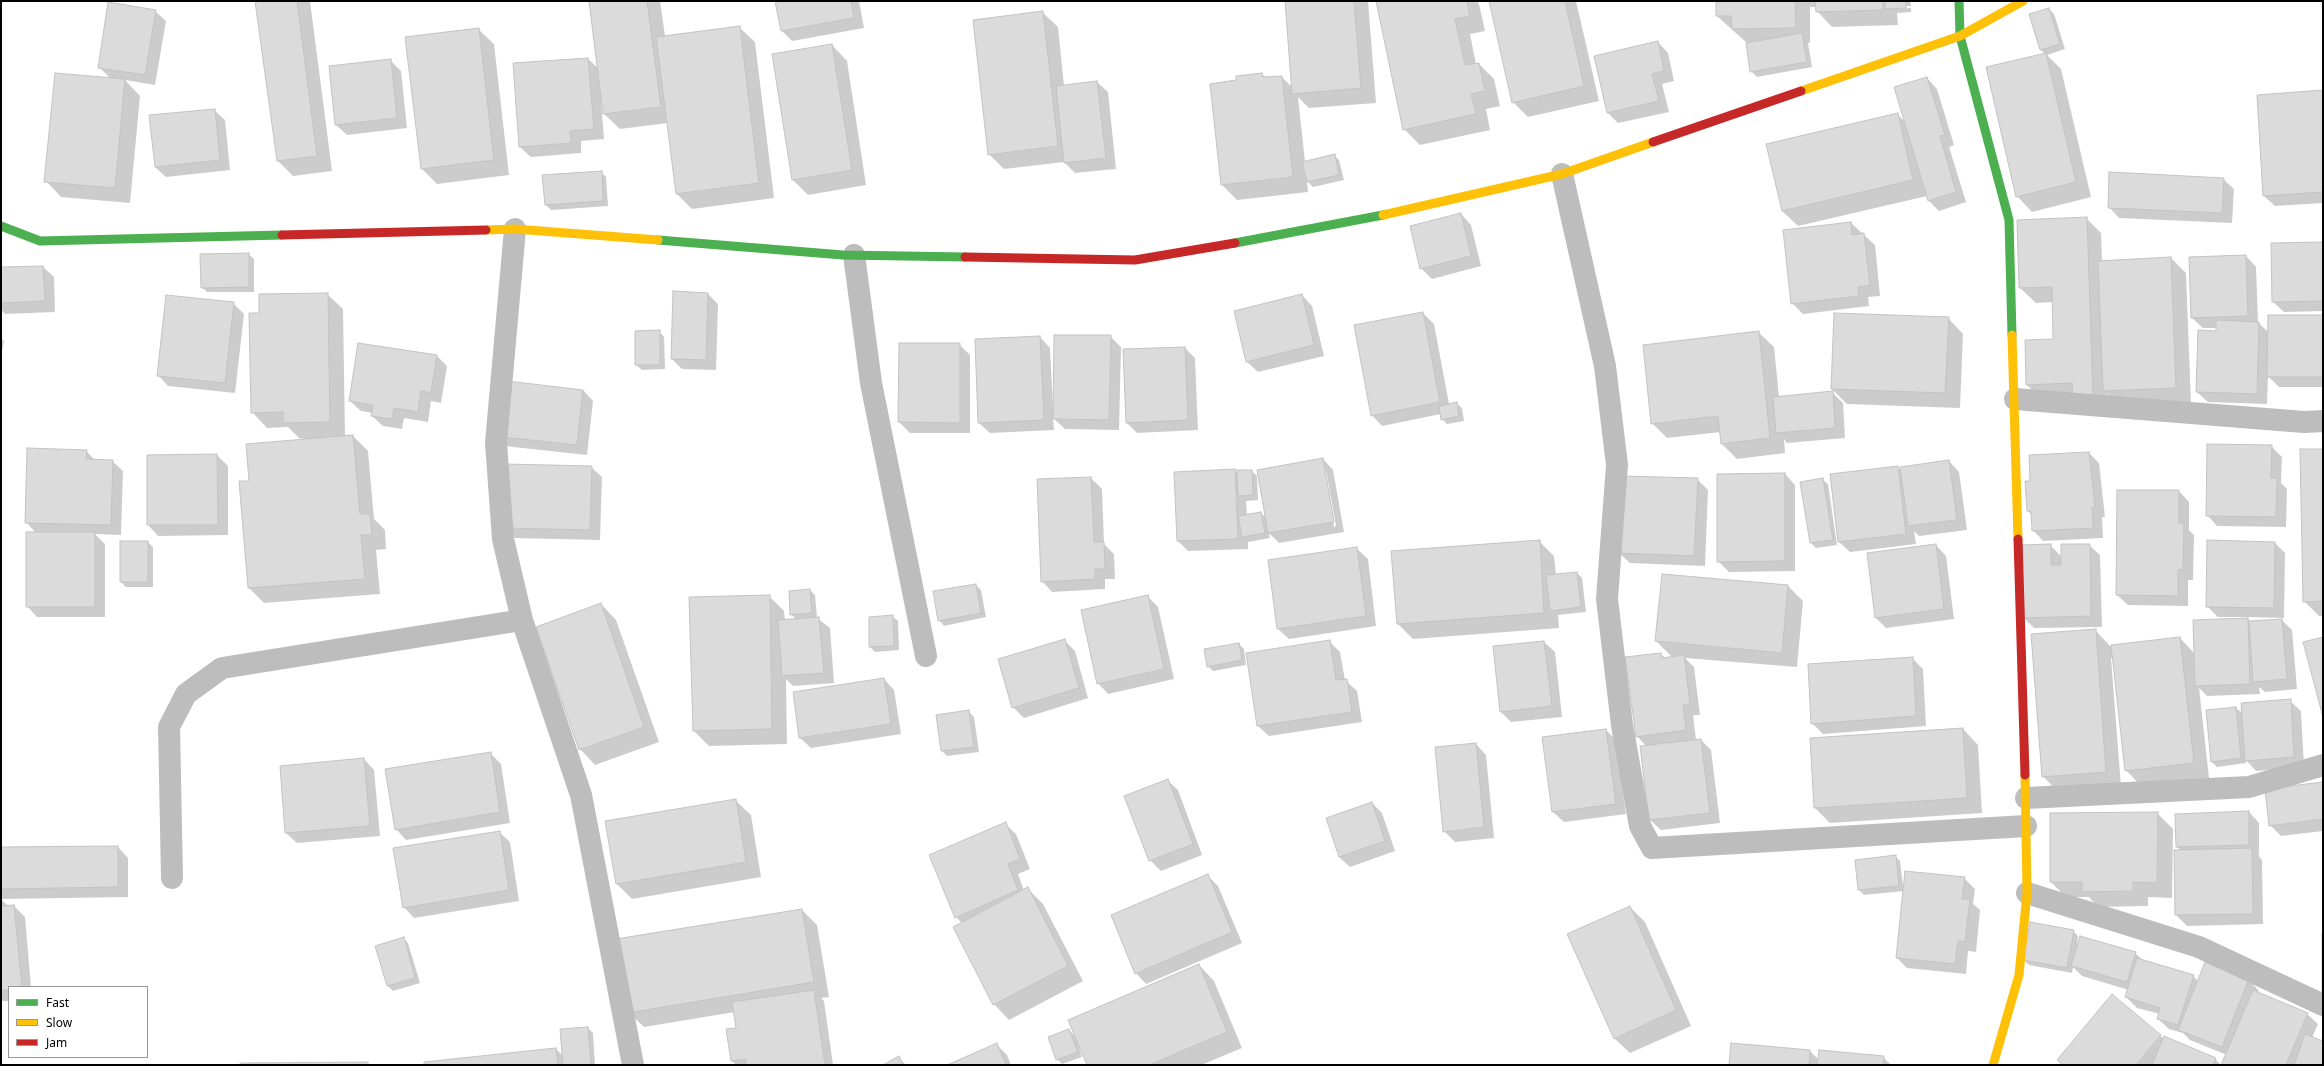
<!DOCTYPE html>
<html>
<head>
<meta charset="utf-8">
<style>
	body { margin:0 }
	#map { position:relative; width:2324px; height:1066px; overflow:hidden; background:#fff; font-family:"Noto Sans",sans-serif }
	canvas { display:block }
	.frame { position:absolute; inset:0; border:2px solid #000; pointer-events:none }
	.legend { position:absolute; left:8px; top:986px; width:140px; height:72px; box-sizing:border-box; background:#fff; border:1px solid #999; margin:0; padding:5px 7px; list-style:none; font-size:12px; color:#000 }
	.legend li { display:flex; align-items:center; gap:8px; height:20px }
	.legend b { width:20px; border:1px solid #999 }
</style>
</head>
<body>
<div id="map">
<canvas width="2324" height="1066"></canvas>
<div class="frame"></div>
<ul class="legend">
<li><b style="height:5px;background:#4caf50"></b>Fast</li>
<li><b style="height:5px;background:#ffc107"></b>Slow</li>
<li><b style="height:5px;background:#c62828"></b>Jam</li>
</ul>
</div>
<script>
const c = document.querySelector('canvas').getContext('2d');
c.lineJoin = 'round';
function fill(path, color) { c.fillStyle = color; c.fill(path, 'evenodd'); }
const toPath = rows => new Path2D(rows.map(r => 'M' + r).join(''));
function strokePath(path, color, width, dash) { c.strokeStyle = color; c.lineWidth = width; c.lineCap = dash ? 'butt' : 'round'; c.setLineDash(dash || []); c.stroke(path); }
fill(toPath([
	[256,1,310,1,332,171,293,176,278,161],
	[590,1,660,1,665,36,739,27,755,42,774,198,692,209,677,194,668,123,620,129,604,114,602,99,601,100,604,139,581,141,581,153,531,157,520,147,514,64,588,59,599,69],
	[776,1,859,1,864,28,792,41,782,31],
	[1286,1,1368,1,1376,103,1309,108,1298,97,1305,162,1334,155,1339,160,1344,180,1313,187,1307,181,1308,192,1237,200,1222,185,1237,81,1262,74,1266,78,1282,77,1293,88],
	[1377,1,1476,1,1479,4,1485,31,1470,34,1476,64,1479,64,1494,79,1500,106,1486,109,1490,130,1420,145,1404,129],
	[1490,1,1576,1,1599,101,1528,117,1513,102],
	[1717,1,1910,1,1911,6,1897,7,1897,9,1911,8,1911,12,1897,13,1898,25,1832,27,1817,11,1817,7,1810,7,1810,43,1808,43,1812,67,1757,77,1751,71,1747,43,1717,16],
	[2049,9,2054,14,2065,49,2047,55,2061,69,2091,197,2032,212,2017,196,2045,54,2041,50,2030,14],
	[155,11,166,21,155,85,125,80,140,96,130,203,61,197,46,181,111,79,99,67],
	[1042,12,1058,27,1064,86,1097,82,1108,92,1116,169,1075,173,1064,162,1004,169,989,154],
	[478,29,494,44,509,175,437,184,422,169],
	[1658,42,1668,53,1674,81,1662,84,1669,112,1618,123,1608,113],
	[832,45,847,61,866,185,808,195,793,180],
	[390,60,401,71,407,128,347,135,336,125],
	[1927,78,1937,89,1954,145,1949,147,1966,202,1939,211,1929,201,1927,196,1798,226,1782,211,1897,114,1905,122],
	[2323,91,2323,203,2275,206,2264,196],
	[214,110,225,120,230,170,166,177,155,167],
	[601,172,606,177,608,206,551,210,546,205],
	[2223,179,2234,189,2232,223,2119,218,2109,207],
	[1461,214,1471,225,1481,266,1432,279,1421,268],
	[2086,218,2101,233,2102,261,2171,258,2186,273,2191,403,2119,406,2107,394,2108,412,2042,400,2027,385,2026,341,2054,340,2053,302,2036,303,2020,288],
	[1851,223,1875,245,1880,296,1868,297,1869,306,1803,314,1792,303],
	[2323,243,2323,311,2284,312,2273,302],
	[248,254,254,259,254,292,207,292,202,287],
	[2246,256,2256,267,2258,322,2269,333,2323,316,2323,387,2279,387,2268,376,2267,404,2208,402,2197,392,2217,328,2203,328,2192,318],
	[43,267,54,277,55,312,5,314,1,309,1,268],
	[327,294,343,309,345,436,353,436,368,451,374,519,385,530,386,549,376,550,380,594,264,603,249,588,240,482,250,482,308,440,299,438,288,427,267,428,252,412,260,314],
	[708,294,718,304,716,370,682,369,672,359],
	[1302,295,1312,306,1324,356,1258,372,1247,362],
	[233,303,244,314,235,393,168,386,158,375],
	[1423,313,1434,324,1449,404,1456,403,1462,408,1464,421,1447,424,1442,419,1441,414,1382,426,1372,415],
	[1948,318,1963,334,1960,408,1847,404,1832,389],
	[659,331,664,337,665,369,642,370,636,365],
	[1758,332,1774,347,1779,397,1832,392,1843,403,1845,438,1787,443,1784,439,1785,453,1737,459,1722,444,1721,432,1667,438,1652,423],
	[1110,336,1121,347,1119,430,1065,429,1053,418,1054,430,990,433,979,423,1040,337,1050,348,1053,408,1054,408],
	[1,338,4,341,1,357],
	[900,344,959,344,970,355,970,433,910,433,899,422],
	[1185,348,1195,358,1198,430,1137,433,1127,423],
	[437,356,447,366,441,403,431,401,428,422,404,418,402,429,383,426,372,416,373,413,361,411,350,401],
	[583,390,593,401,587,455,504,446,494,436],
	[2271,446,2282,457,2281,483,2287,489,2286,527,2217,526,2207,515],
	[2323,450,2323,616,2319,616,2304,601],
	[86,451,96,461,112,461,123,471,121,535,95,534,105,544,105,617,37,617,27,606,36,533,26,522],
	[2089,453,2099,463,2105,517,2102,517,2103,538,2043,541,2033,530,2032,515,2028,511,2031,482],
	[217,455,228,466,228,535,158,536,148,525,148,456],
	[1323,459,1333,470,1344,532,1279,543,1269,533,1270,538,1248,542,1248,549,1188,551,1178,541,1235,470,1238,473,1252,471,1257,476,1258,500,1246,501,1247,516,1261,513,1266,518],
	[1324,470,1326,470,1336,526,1334,527],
	[1949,461,1959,472,1967,530,1919,536,1914,531,1916,544,1850,552,1839,542,1897,467,1902,471],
	[591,467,602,477,600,540,514,538,504,528],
	[1785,474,1795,485,1795,571,1729,572,1718,561],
	[1091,478,1102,489,1104,544,1114,554,1115,579,1105,579,1105,589,1052,592,1042,581,1038,480],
	[1697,479,1708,490,1705,566,1630,563,1619,553],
	[1822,479,1828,484,1837,545,1816,548,1811,543],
	[2179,491,2189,502,2189,530,2194,535,2193,580,2188,580,2188,606,2128,605,2117,595],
	[1539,541,1554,556,1556,575,1577,573,1582,578,1586,612,1558,615,1559,628,1413,639,1398,624],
	[148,542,153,547,153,587,126,587,121,582],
	[2274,542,2285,553,2284,618,2246,617,2251,622,2282,620,2292,630,2297,689,2265,692,2259,687,2260,694,2207,696,2199,688,2209,778,2141,786,2126,770,2113,658,2111,658,2121,787,2058,792,2043,776,2095,630,2111,647,2180,638,2195,654,2246,619,2246,617,2218,617,2207,606],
	[1936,545,1946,556,1954,619,1886,628,1876,618],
	[2050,545,2062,557,2089,545,2100,555,2102,627,2034,628,2024,618],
	[1357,549,1368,559,1376,626,1289,639,1278,629,1269,561],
	[976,585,981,590,986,617,944,626,939,620],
	[1788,586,1803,601,1797,667,1685,658,1694,667,1700,715,1693,715,1696,740,1701,740,1711,750,1720,823,1661,830,1650,820,1641,747,1646,746,1637,736,1661,654,1666,659,1673,658,1656,641],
	[810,590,815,595,817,618,830,628,834,683,793,686,786,679,787,744,709,746,694,731,769,596,784,611,785,620,796,619,791,614],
	[1148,597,1158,607,1174,679,1108,694,1098,683],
	[601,604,616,620,659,742,595,765,580,749],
	[892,616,898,621,899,650,875,652,870,647],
	[1064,640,1075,651,1088,698,1024,718,1013,707],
	[1329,641,1340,652,1345,680,1357,691,1362,722,1269,736,1258,726],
	[1544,642,1555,652,1562,717,1511,722,1501,712],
	[1239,644,1244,649,1246,665,1213,671,1208,666],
	[1912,658,1923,669,1926,726,1823,734,1812,723],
	[884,679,894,690,901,734,811,748,800,738,794,692],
	[2290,701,2301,711,2304,767,2256,771,2246,760,2246,763,2217,767,2212,762,2236,708,2243,714],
	[969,712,974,717,979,752,947,756,942,751],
	[1963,729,1978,745,1982,813,1830,823,1815,808],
	[1606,730,1616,740,1626,814,1564,822,1553,812,1544,738],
	[1476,744,1486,755,1494,838,1455,842,1444,831],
	[490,753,501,764,510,823,406,840,396,829],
	[364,759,374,770,380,836,297,843,286,833,281,767],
	[1167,780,1178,790,1202,855,1161,871,1150,860],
	[2323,783,2323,831,2281,836,2270,825],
	[735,800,751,815,761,877,632,899,617,884],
	[1372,803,1382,813,1395,851,1350,867,1339,857],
	[2249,812,2259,823,2259,855,2258,855,2262,860,2263,924,2187,926,2176,915,2175,851,2180,850,2177,847,2176,815],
	[2157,813,2173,829,2172,898,2148,897,2148,906,2098,907,2089,897,2066,897,2051,882,2051,814],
	[1005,824,1016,834,1030,869,1018,874,1024,891,1028,889,1043,904,1083,981,1009,1020,994,1004,962,923,956,917],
	[499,832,510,842,519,901,414,918,404,907],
	[118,847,128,858,128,897,1,899,9,907,14,906,25,917,31,987,9,987,9,1001,1,1001,1,848],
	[1895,856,1900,861,1903,886,1964,878,1975,889,1973,904,1980,910,1976,952,1968,951,1966,974,1907,968,1897,958,1904,891,1864,895,1859,890,1856,861],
	[1208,876,1218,886,1242,943,1146,984,1136,973],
	[1630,907,1645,922,1691,1026,1630,1053,1614,1038],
	[802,910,817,925,829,997,821,998,824,1001,833,1065,736,1065,732,1061,728,1030,737,1028,735,1012,644,1027,628,1012],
	[2073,931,2078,936,2077,944,2135,953,2144,961,2193,976,2198,981,2249,980,2259,991,2258,993,2307,1014,2318,1024,2312,1038,2323,1042,2323,1065,2222,1065,2227,1055,2190,1040,2183,1033,2169,1029,2158,1019,2160,1014,2137,1008,2126,997,2129,990,2082,976,2073,967,2072,973,2029,965,2024,960],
	[403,938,408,943,420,983,393,991,388,986],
	[1199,965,1214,981,1242,1048,1201,1065,1088,1065,1078,1041,1077,1041,1082,1057,1062,1064,1057,1059,1069,1030,1077,1038],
	[2112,995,2164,1039,2215,1059,2221,1065,2064,1065],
	[588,1028,593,1033,595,1065,425,1065,556,1049,563,1056],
	[997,1045,1007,1055,1011,1065,949,1065],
	[1810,1051,1819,1060,1883,1057,1891,1065,1730,1065],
	[899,1058,906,1065,885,1065]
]), '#0003');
const building = toPath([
	[255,1,297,1,317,156,277,161,255,1],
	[589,1,647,1,661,107,603,114,589,1],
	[775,1,851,1,854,18,781,31,775,1],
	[1285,1,1354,1,1361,88,1292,94,1285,1],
	[1376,1,1467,1,1470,16,1455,19,1465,65,1479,63,1485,91,1471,94,1476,114,1403,130,1376,1],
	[1489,1,1565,1,1584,86,1512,103,1489,1],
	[1716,1,1795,1,1796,28,1732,29,1731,16,1716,16,1716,1],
	[1815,1,1883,1,1883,10,1816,12,1815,1],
	[1885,1,1906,1,1906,8,1885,9,1885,1],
	[108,2,156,10,145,75,98,68,108,2],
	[2049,8,2060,44,2040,50,2029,14,2049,8],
	[1043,11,1058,146,988,155,973,20,1043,11],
	[740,26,759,183,676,194,656,37,740,26],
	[479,28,494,160,421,169,405,37,479,28],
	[1802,33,1807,62,1750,72,1746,43,1802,33],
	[1658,41,1664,71,1652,74,1659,101,1607,113,1594,56,1658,41],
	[832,44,852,170,792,180,772,54,832,44],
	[2046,53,2076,182,2016,197,1986,67,2046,53],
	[588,58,594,129,570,131,571,143,519,147,513,63,588,58],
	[391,59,397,118,335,125,329,66,391,59],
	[55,73,125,79,115,188,44,182,55,73],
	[1262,73,1263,77,1282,76,1293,177,1221,185,1210,84,1236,80,1236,76,1262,73],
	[1927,77,1945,135,1940,136,1956,192,1928,201,1894,87,1927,77],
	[1097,81,1106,158,1064,163,1056,86,1097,81],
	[2323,90,2323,192,2263,196,2257,95,2323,90],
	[215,109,220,160,155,167,149,115,215,109],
	[1898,113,1913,180,1782,211,1766,144,1898,113],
	[1335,154,1339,175,1307,182,1302,162,1335,154],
	[602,171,603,201,545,205,542,175,602,171],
	[2109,172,2224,178,2222,213,2108,208,2109,172],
	[1461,213,1471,256,1420,269,1410,226,1461,213],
	[2087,217,2093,397,2073,398,2072,383,2026,385,2025,340,2053,339,2052,287,2019,288,2017,220,2087,217],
	[1851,222,1852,235,1864,233,1870,285,1858,287,1859,296,1791,304,1783,230,1851,222],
	[2323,242,2323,301,2272,302,2271,243,2323,242],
	[249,253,249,287,201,288,200,254,249,253],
	[2246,255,2248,316,2191,318,2189,257,2246,255],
	[2171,257,2176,388,2103,391,2098,261,2171,257],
	[43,266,45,301,1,303,1,267,43,266],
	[673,291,708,293,706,360,671,359,673,291],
	[328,293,330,422,283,423,283,412,251,413,249,313,259,313,259,294,328,293],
	[1302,294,1314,345,1246,362,1234,311,1302,294],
	[166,295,234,302,225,383,157,376,166,295],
	[1423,312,1440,402,1371,416,1354,325,1423,312],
	[1834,313,1949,317,1945,393,1831,389,1834,313],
	[2268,315,2323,315,2323,377,2267,377,2268,315],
	[2216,320,2259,322,2257,394,2196,392,2198,330,2216,331,2216,320],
	[660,330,660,365,635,365,635,331,660,330],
	[1759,331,1770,438,1721,444,1718,416,1651,424,1643,345,1759,331],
	[1054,335,1111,335,1109,420,1053,419,1054,335],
	[1040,336,1044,420,978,423,975,339,1040,336],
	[358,343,437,355,431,393,421,391,418,412,394,408,392,419,371,416,373,405,349,401,358,343],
	[899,343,960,343,960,423,898,422,899,343],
	[1185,347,1188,420,1126,423,1123,349,1185,347],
	[499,380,583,390,577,445,493,436,499,380],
	[1833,391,1835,428,1776,433,1773,397,1833,391],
	[1457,402,1459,416,1441,420,1439,406,1457,402],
	[353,435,360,514,370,514,372,535,361,535,365,579,248,588,239,481,249,481,246,444,353,435],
	[2207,444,2272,445,2271,478,2277,478,2276,517,2206,516,2207,444],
	[27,448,87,450,86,459,113,460,111,525,25,523,27,448],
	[2300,449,2323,449,2323,601,2303,602,2300,449],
	[2089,452,2095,507,2092,507,2093,528,2032,531,2031,511,2027,511,2025,481,2030,481,2029,455,2089,452],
	[217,454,218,525,147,525,147,455,217,454],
	[1323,458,1334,522,1268,533,1257,470,1323,458],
	[1949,460,1957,520,1908,526,1900,467,1949,460],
	[505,464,592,466,590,530,503,528,505,464],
	[1898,466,1906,534,1838,542,1830,474,1898,466],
	[1235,469,1238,539,1177,541,1174,472,1235,469],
	[1237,470,1252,470,1253,495,1238,496,1237,470],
	[1785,473,1785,561,1717,562,1717,474,1785,473],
	[1622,476,1698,478,1694,556,1618,553,1622,476],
	[1091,477,1094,542,1104,542,1105,569,1095,569,1095,579,1041,582,1037,479,1091,477],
	[1823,478,1833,540,1810,543,1800,482,1823,478],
	[2117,490,2179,490,2179,523,2184,523,2183,569,2178,570,2178,596,2116,595,2117,490],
	[1261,512,1265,533,1242,537,1238,516,1261,512],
	[26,532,95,532,95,607,26,607,26,532],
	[1540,540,1544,613,1397,624,1391,551,1540,540],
	[2207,540,2275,542,2274,608,2206,607,2207,540],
	[120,541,148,541,148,582,120,582,120,541],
	[1936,544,1944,609,1875,618,1867,553,1936,544],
	[2051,544,2051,565,2061,565,2061,544,2090,544,2091,616,2023,618,2022,545,2051,544],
	[1357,547,1366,616,1277,629,1268,560,1357,547],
	[1577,572,1581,607,1550,611,1546,575,1577,572],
	[1662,574,1788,585,1782,653,1655,641,1662,574],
	[976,584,981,613,938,621,933,591,976,584],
	[810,589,812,613,790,615,789,591,810,589],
	[770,595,772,729,693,731,689,597,770,595],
	[1148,595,1164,669,1097,684,1081,610,1148,595],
	[601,603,644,727,579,750,536,627,601,603],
	[893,615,894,646,869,647,869,617,893,615],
	[819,617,824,673,782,676,778,620,819,617],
	[2248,618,2250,684,2195,686,2193,620,2248,618],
	[2282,619,2287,679,2253,682,2249,621,2282,619],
	[2096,629,2106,772,2042,777,2031,634,2096,629],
	[2180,637,2194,763,2125,771,2111,645,2180,637],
	[2323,637,2323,717,2303,642,2323,637],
	[1065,639,1079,688,1012,708,998,659,1065,639],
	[1330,640,1336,680,1347,679,1352,712,1257,726,1246,653,1330,640],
	[1544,641,1552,706,1500,712,1493,646,1544,641],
	[1239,643,1242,660,1207,667,1204,649,1239,643],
	[1661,653,1662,658,1684,655,1690,704,1683,705,1686,730,1636,737,1625,657,1661,653],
	[1913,657,1916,716,1811,724,1808,664,1913,657],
	[884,678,891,724,799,738,793,692,884,678],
	[2291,699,2294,757,2245,761,2241,703,2291,699],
	[2236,707,2241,758,2211,762,2206,710,2236,707],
	[969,710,974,747,941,751,936,715,969,710],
	[1963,728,1967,798,1814,808,1810,738,1963,728],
	[1606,729,1616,804,1552,812,1542,737,1606,729],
	[1701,739,1710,813,1649,820,1640,746,1701,739],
	[1476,743,1484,827,1443,832,1435,747,1476,743],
	[491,752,500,812,395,830,385,769,491,752],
	[364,758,370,826,285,833,280,766,364,758],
	[1168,779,1193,844,1149,861,1124,796,1168,779],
	[2323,782,2323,819,2269,826,2265,789,2323,782],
	[736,799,746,862,616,884,605,821,736,799],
	[1372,802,1385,841,1339,857,1326,818,1372,802],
	[2249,811,2249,845,2176,847,2175,814,2249,811],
	[2158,812,2157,883,2133,882,2133,891,2082,892,2082,882,2050,882,2050,813,2158,812],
	[1006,822,1020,859,1008,864,1018,890,955,918,929,855,1006,822],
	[500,831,509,890,403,908,393,848,500,831],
	[118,846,118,887,1,889,1,847,118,846],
	[2252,848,2253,914,2175,915,2174,850,2252,848],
	[1896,855,1899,886,1858,890,1855,860,1896,855],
	[1905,871,1965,877,1962,899,1970,899,1965,942,1958,941,1955,964,1896,958,1905,871],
	[1208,874,1232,932,1135,974,1111,915,1208,874],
	[1028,887,1068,966,993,1005,953,927,1028,887],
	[14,905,22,987,9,987,9,990,1,990,1,906,14,905],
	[1630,906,1676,1010,1614,1039,1567,934,1630,906],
	[802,909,814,982,628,1013,616,939,802,909],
	[2030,922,2074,930,2067,968,2023,960,2030,922],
	[2322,934,2323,934,2323,996,2322,996,2322,934],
	[2080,936,2136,952,2127,982,2071,966,2080,936],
	[404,937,415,978,387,986,375,946,404,937],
	[2137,958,2194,975,2178,1025,2157,1019,2160,1008,2125,997,2137,958],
	[2205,962,2249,979,2222,1047,2178,1030,2205,962],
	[1199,964,1227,1032,1149,1065,1087,1065,1068,1020,1199,964],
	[814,990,825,1065,746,1065,746,1059,731,1061,726,1029,736,1028,732,1002,814,990],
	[2253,990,2308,1013,2286,1065,2221,1065,2253,990],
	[2112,994,2161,1035,2136,1065,2063,1065,2057,1060,2112,994],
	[588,1027,591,1065,563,1065,560,1029,588,1027],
	[1069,1029,1078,1052,1056,1060,1048,1037,1069,1029],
	[2305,1034,2323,1041,2323,1065,2294,1065,2305,1034],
	[2164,1036,2216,1058,2213,1065,2152,1065,2164,1036],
	[997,1043,1006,1065,947,1065,997,1043],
	[1731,1043,1810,1050,1809,1065,1729,1065,1731,1043],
	[556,1048,558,1065,424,1065,424,1062,556,1048],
	[1819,1050,1884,1056,1883,1065,1817,1065,1819,1050],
	[899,1056,903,1065,883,1065,899,1056],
	[368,1062,368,1065,240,1065,240,1063,368,1062]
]);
fill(building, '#dbdbdb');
strokePath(building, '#c3c3c3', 1);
strokePath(toPath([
	[1562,174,1605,366,1617,465,1607,599,1622,725,1640,826,1652,848,2026,826],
	[515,229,496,443,503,539,522,620,581,795,633,1065],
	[854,255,871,383,926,656],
	[2015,399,2304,422,2323,421],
	[2026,798,2249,787,2323,765],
	[172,878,169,727,186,694,222,668,522,620],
	[2027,893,2199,947,2323,1005]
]), '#bdbdbd', 22);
strokePath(toPath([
	[1959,1,1960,36,2009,220,2012,335],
	[1,226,40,241,282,235],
	[658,240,843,255,965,257],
	[1235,243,1383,215]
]), '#4caf50', 9);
strokePath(toPath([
	[1801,91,1960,36,2023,1],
	[1383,215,1562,174,1653,142],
	[486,230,515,229,658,240],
	[2012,335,2018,539],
	[1993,1065,2019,975,2027,893,2025,775]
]), '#ffc107', 9);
strokePath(toPath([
	[1653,142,1801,91],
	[282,235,486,230],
	[965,257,1135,260,1235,243],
	[2018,539,2025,775]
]), '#c62828', 9);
</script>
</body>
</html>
